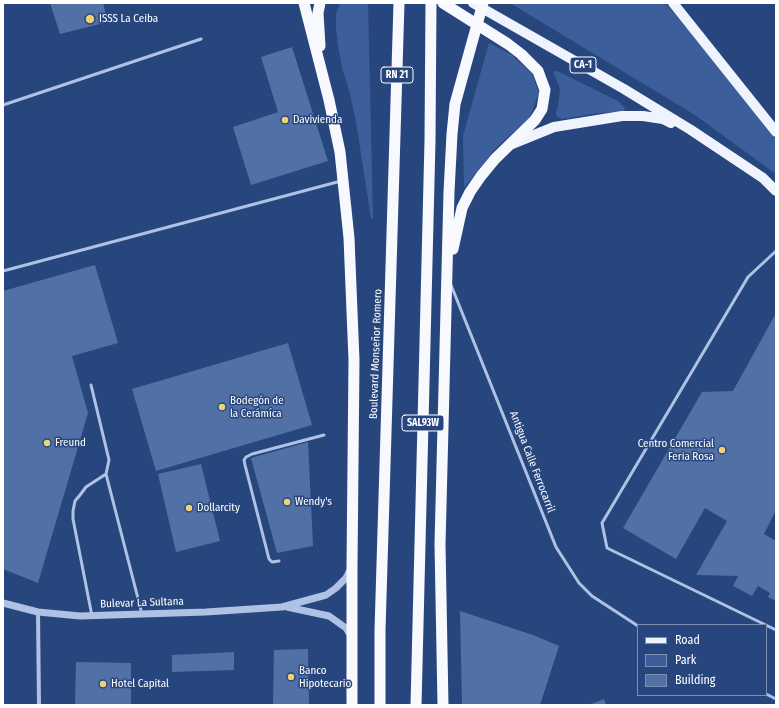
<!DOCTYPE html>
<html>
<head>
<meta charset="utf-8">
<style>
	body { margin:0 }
	#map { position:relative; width:779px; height:708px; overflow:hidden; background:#28467e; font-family:"Fira Sans Condensed",sans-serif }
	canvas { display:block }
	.frame { position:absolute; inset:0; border:4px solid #fff; pointer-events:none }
	.legend { position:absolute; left:637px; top:624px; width:130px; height:72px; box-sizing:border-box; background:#28467e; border:1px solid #7e90b2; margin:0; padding:5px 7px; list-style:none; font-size:12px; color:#fff }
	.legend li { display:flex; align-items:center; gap:8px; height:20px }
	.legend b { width:20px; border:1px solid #7e90b2 }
</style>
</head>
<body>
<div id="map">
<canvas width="779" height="708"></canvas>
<div class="frame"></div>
<ul class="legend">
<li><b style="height:5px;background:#eff3fd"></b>Road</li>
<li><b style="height:11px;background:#3c5f9b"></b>Park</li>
<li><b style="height:11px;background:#5170a6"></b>Building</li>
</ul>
</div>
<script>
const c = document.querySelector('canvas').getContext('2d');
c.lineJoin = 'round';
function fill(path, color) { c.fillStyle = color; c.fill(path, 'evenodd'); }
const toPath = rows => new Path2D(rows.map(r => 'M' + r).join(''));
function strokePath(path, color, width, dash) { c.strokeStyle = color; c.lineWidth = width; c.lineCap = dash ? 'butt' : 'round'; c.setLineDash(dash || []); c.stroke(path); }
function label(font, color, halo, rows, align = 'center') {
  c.font = font + ' "Fira Sans Condensed",sans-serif'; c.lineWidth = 3; c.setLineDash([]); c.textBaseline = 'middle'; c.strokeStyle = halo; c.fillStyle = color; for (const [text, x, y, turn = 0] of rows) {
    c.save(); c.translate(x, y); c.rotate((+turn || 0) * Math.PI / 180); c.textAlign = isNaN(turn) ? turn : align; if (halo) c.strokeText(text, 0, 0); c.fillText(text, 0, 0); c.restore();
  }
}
fill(toPath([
	[340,3,368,3,373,219,371,218,356,122,350,94,342,67,338,46,336,28,336,14],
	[510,3,665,3,703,47,776,140,776,174,695,115],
	[489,43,512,55,532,74,539,93,530,117,496,148,464,188,463,136],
	[557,71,618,101,625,108,624,111,620,112,599,113,580,116,562,119,557,117,556,112,558,107,560,89,557,81,553,72]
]), '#3c5f9b');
fill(toPath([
	[50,3,103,3,108,22,60,34],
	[292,47,328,161,251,185,233,127,278,112,261,57],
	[95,265,118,343,72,356,88,413,38,583,3,569,3,291],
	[776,313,776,510,764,534,776,541,776,601,768,597,770,593,758,586,752,596,733,586,738,576,696,575,727,521,705,508,676,559,623,528,702,392,733,391],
	[288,343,312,425,156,471,132,389],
	[308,442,313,546,277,553,251,458],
	[201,464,220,541,176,552,158,474],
	[460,611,533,635,559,646,540,705,462,705],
	[308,649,309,705,273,705,274,650],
	[234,652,234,670,172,672,172,655],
	[76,662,131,663,131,705,75,705],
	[604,699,606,705,589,705]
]), '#5170a6');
strokePath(toPath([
	[3,105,201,39],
	[776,251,748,277,602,523,607,548,776,630],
	[3,271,341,181],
	[451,285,556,547,579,583,592,596,638,626],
	[91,385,109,460,106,474,142,614],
	[279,561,272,562,269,559,245,465,244,460,246,457,252,454,324,435],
	[92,616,73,519,73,511,75,501,80,495,86,487,106,474],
	[766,694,776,699]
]), '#afc2e4', 3);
strokePath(toPath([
	[38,612,39,705]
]), '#afc2e4', 4);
strokePath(toPath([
	[3,603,38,612,80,616,206,612,282,607,326,595,336,588,346,578,351,568],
	[287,607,329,616,346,628,351,636]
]), '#afc2e4', 7);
strokePath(toPath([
	[473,3,624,89,691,130,763,178,776,191],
	[673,3,776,132],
	[512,144,554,127,622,116,643,116,663,119,671,123]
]), '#eff3fd', 10);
strokePath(toPath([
	[304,3,329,100,340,152,349,238,354,360,352,567,352,705],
	[320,3,318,13,320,46],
	[443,3,508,44,521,54,538,71,545,90,542,109,535,120,495,159,481,176,470,192,462,208,453,249],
	[380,705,380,630,399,3],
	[416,705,430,141,431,3],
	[443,705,440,544,449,192,452,134,455,104,483,3]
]), '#f7f9fe', 11);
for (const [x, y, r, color] of [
	[90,19,5,"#ecd476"],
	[285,120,4,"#ecd476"],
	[222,407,4,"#ecd476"],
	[47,443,4,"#ecd476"],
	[722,450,4,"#ecd476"],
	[287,502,4,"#ecd476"],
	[189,508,4,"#ecd476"],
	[291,677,4,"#ecd476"],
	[103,684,4,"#ecd476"]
]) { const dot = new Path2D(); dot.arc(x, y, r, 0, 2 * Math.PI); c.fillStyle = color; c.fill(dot); strokePath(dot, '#28467e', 1.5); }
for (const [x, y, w] of [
	[583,65,26],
	[397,75,32],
	[423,423,42]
]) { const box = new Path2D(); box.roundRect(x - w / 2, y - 8, w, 16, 3); c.fillStyle = '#28467e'; c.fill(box); strokePath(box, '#fff', 1); }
label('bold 10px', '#fff', null, [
	["CA-1",583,65],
	["RN 21",397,75],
	["SAL93W",423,423]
]);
label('11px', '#fff', '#28467e', [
	["ISSS La Ceiba",99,19],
	["Davivienda",293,120],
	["Bodegón de",230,401],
	["la Cerámíca",230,414],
	["Freund",55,443],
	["Centro Comercial",714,444,"right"],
	["Feria Rosa",714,457,"right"],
	["Wendy's",295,502],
	["Dollarcity",197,508],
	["Banco",299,671],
	["Hipotecario",299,684],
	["Hotel Capital",111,684]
], 'left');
label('11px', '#fff', '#28467e', [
	["Boulevard Monseñor Romero",376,354,-88],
	["Antigua Calle Ferrocarril",532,462,69],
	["Bulevar La Sultana",142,603,-2]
]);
</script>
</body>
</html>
